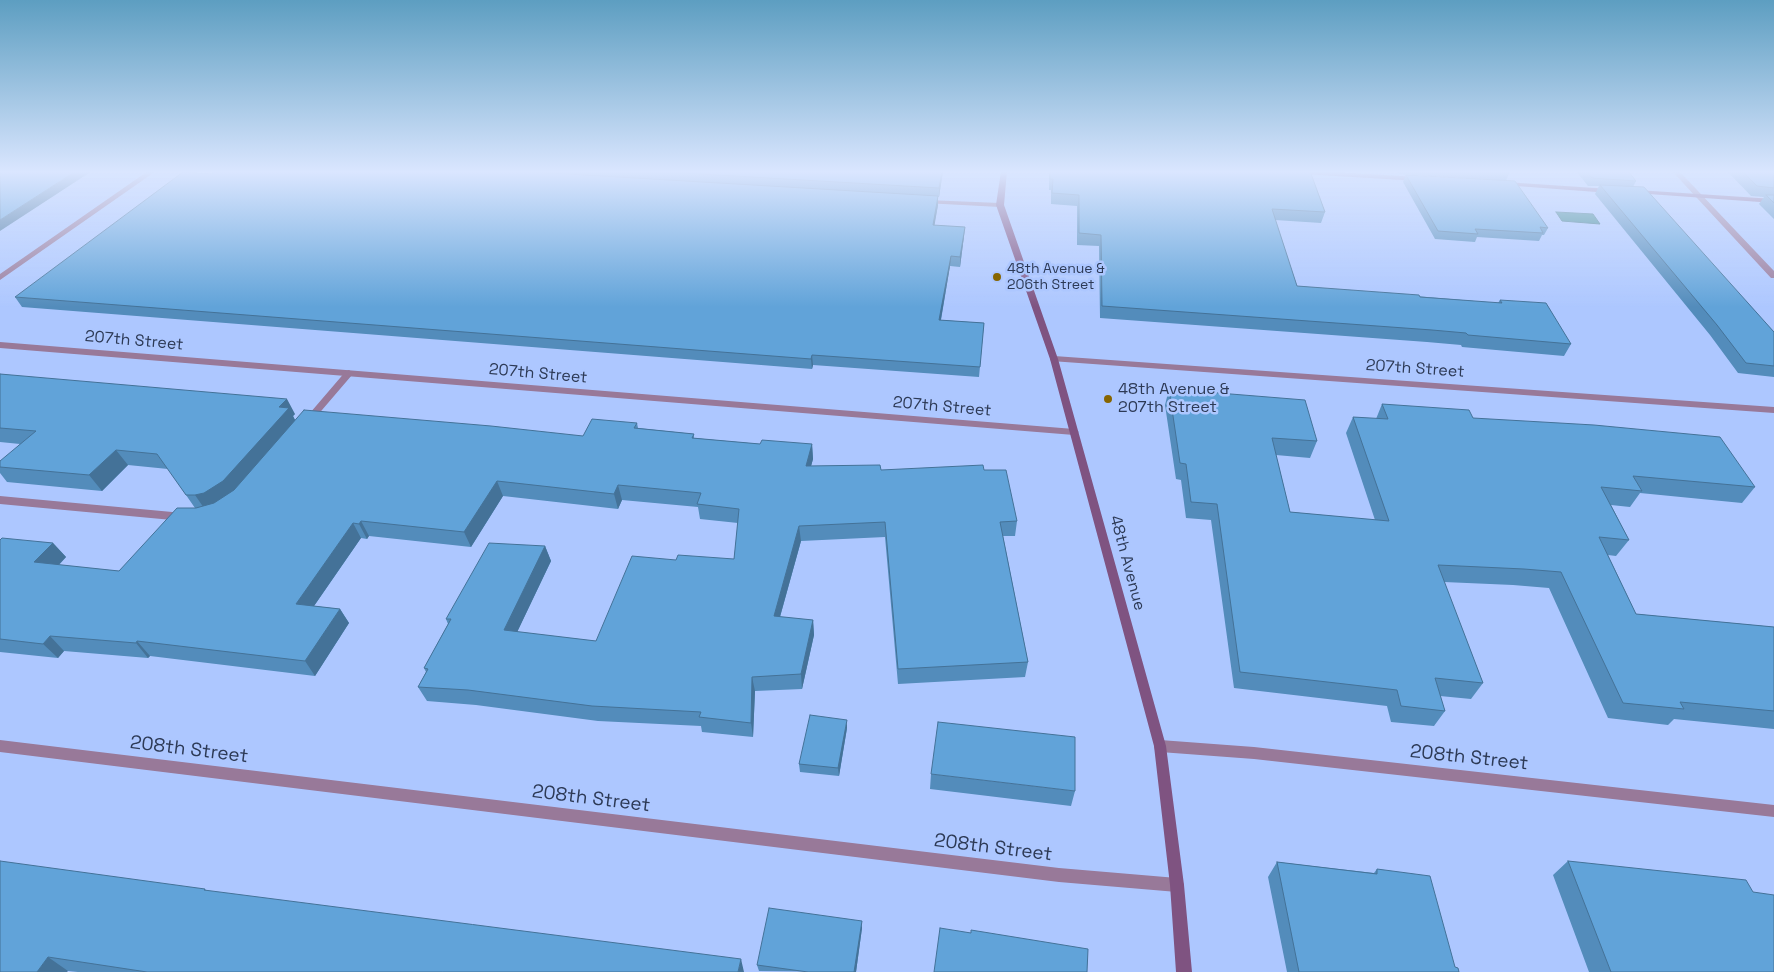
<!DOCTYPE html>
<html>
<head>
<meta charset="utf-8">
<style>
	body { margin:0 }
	canvas { display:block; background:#adc7ff }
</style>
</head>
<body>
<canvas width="1774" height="972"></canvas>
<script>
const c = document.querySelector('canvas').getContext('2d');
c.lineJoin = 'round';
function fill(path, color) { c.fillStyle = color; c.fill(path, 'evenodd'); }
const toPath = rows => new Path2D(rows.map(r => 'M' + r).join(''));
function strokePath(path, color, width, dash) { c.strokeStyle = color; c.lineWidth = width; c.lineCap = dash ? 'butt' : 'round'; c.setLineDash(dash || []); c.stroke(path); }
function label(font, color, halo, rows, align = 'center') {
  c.font = font + ' "Space Grotesk",sans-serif'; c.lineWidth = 5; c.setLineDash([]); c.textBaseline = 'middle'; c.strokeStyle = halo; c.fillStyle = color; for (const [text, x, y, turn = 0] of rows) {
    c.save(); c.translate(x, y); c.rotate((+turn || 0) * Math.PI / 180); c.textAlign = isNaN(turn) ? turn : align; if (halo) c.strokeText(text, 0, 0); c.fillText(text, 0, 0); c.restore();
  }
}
const water = toPath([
	[1556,212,1593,214,1600,224,1562,221,1556,212]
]);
fill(water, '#2c7d86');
strokePath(water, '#2c6978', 1);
fill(toPath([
	[349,370,353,373,352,375,310,424,304,424,302,422,304,420,346,371,349,370],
	[0,496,183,513,188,517,183,521,0,504,0,496]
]), '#987999');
fill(toPath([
	[148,171,156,171,0,280,0,274,148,171],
	[1672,171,1679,171,1774,271,1774,278,1771,278,1672,171],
	[926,200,1000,203,1004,205,1000,207,924,203,922,202,926,200],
	[0,342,1074,429,1079,432,1074,435,0,348,0,342],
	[1054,356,1774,407,1774,413,1051,361,1050,359,1054,356],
	[0,740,1059,868,1177,878,1182,880,1184,885,1182,890,1177,892,1059,882,0,752,0,740],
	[1160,740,1254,747,1774,805,1774,817,1254,759,1160,752,1155,750,1154,746,1155,742,1160,740]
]), '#987999');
fill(toPath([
	[1001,171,1007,171,1004,205,1058,359,1166,746,1184,885,1192,972,1176,972,1170,885,1154,746,1050,359,996,205,1001,171],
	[1284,171,1321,171,1418,177,1421,179,1418,181,1287,173,1284,171],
	[1505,182,1610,189,1613,191,1610,193,1503,185,1503,183,1505,182],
	[1637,190,1774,199,1774,203,1635,193,1635,191,1637,190]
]), '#7f5381');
fill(toPath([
	[212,171,943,171,939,197,938,197,938,205,934,225,964,236,960,267,950,266,941,320,984,323,979,377,813,365,812,369,22,307,15,297,212,174],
	[1049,171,1310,171,1325,212,1321,223,1275,220,1297,286,1498,303,1500,300,1571,344,1564,356,1462,347,1461,345,1427,342,1100,318,1099,246,1077,245,1077,206,1051,204,1051,190,1049,190],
	[1397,171,1508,171,1509,173,1506,181,1399,174],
	[1576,171,1628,171,1636,181,1633,187,1774,332,1774,377,1738,373,1710,335,1595,194,1599,186,1588,186],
	[1727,171,1774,171,1774,219,1759,204,1764,197,1751,196],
	[1406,175,1548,228,1544,235,1542,235,1539,241,1477,237,1475,242,1435,239,1403,182],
	[0,374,295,414,293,416,295,420,583,436,637,423,638,428,694,434,694,438,760,444,812,444,813,459,811,466,881,470,984,470,1017,521,1015,536,1003,536,1028,662,1025,677,898,684,885,537,801,541,780,617,813,620,814,635,802,689,755,691,753,737,702,732,701,726,598,721,476,705,427,701,418,687,426,672,424,668,448,624,446,619,545,546,551,561,517,632,596,641,676,560,734,559,738,523,700,519,698,507,622,500,618,509,503,496,471,547,369,536,367,539,361,538,314,606,340,609,349,623,315,676,150,656,148,658,64,651,58,658,0,652,0,540,53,543,66,557,59,565,119,571,195,508,168,469,128,465,102,491,7,482,0,473,0,467,20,444,0,442],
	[1169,389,1317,441,1310,458,1276,455,1290,512,1375,520,1346,433,1353,417,1376,419,1382,404,1473,418,1755,487,1742,503,1640,493,1630,507,1611,505,1629,540,1616,556,1608,555,1636,614,1774,627,1774,729,1674,719,1668,725,1608,718,1549,588,1513,585,1444,582,1483,683,1471,699,1440,696,1445,711,1434,726,1391,722,1387,706,1234,688,1211,520,1186,518,1181,480,1176,479,1165,405],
	[847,728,839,776,800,772,799,764],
	[931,774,1075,791,1071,806,930,789],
	[1568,861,1753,892,1774,972,1589,972,1553,875],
	[1277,862,1374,873,1377,869,1459,972,1287,972,1268,877],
	[205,889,207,891,744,972,78,972,68,971,0,972],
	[862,928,856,972,759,971,757,965]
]), '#538cbb');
fill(toPath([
	[76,171,92,171,0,231,0,220],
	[942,171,943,171,939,197,939,188],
	[938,196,938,205,933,234,933,225],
	[965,227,964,236,960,267,960,257],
	[951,256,950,266,939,330,939,320],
	[812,355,813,365,812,369,811,359],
	[287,399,295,414,293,416,297,424,233,497,206,511,195,495],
	[812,444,813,459,807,481,806,466],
	[116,450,128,465,102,491,89,475],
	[497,481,503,496,471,547,464,532],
	[618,485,622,500,618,509,614,494],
	[361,521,369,536,367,539,359,524],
	[353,523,361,538,305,619,296,604],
	[799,526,801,541,776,631,774,616],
	[53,543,66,557,47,577,34,562],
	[545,546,551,561,511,645,504,630],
	[340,609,349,623,315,676,305,661],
	[813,620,814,635,802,689,801,674],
	[50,636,64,651,58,658,43,644],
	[137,641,150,656,148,658,136,643],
	[752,677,755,691,753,737,751,723],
	[847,720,847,728,839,776,838,768],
	[862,921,862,928,856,972,854,972],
	[48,957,68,971,67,972,37,972],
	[741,959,744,972,738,972]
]), '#447298');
const building = toPath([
	[0,171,76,171,0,220,0,171],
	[212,171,517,171,938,196,933,225,965,227,960,257,951,256,939,320,984,323,980,367,812,355,811,359,15,297,183,172,212,174,212,171],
	[650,171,942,171,939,188,650,171],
	[1050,171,1310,171,1325,212,1272,209,1297,286,1419,295,1420,297,1502,303,1500,300,1546,303,1571,344,1468,335,1466,333,1432,330,1102,306,1101,235,1079,233,1079,195,1052,193,1053,179,1050,179,1050,171],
	[1476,171,1508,171,1509,173,1476,171],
	[1586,171,1628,171,1636,181,1592,178,1586,171],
	[1742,171,1774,171,1774,188,1757,186,1742,171],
	[1406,175,1515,181,1548,228,1540,227,1543,233,1475,229,1478,234,1438,231,1406,175],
	[1600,185,1644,187,1774,332,1774,366,1746,363,1717,325,1600,185],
	[1766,195,1774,195,1774,203,1766,195],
	[0,374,287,399,279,407,289,408,223,481,204,493,195,495,186,495,157,454,116,450,89,475,0,467,0,461,36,431,0,428,0,374],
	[1169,389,1305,400,1317,441,1272,438,1290,512,1389,521,1353,417,1388,419,1382,404,1469,410,1473,418,1594,425,1720,437,1755,487,1633,476,1642,491,1601,487,1629,540,1599,537,1636,614,1774,627,1774,711,1680,702,1684,709,1623,703,1561,572,1524,569,1438,565,1483,683,1435,678,1445,711,1401,706,1397,690,1240,672,1217,504,1191,502,1186,464,1180,463,1169,389],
	[304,410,491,426,583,436,592,419,637,423,634,428,694,434,692,438,760,444,762,440,812,444,806,466,880,465,881,470,983,465,984,470,1006,470,1017,521,1000,522,1028,662,898,669,885,522,799,526,774,616,813,620,801,674,752,677,751,723,699,717,701,712,592,706,468,690,418,687,428,669,424,668,451,619,446,619,489,543,545,546,504,630,596,641,632,556,676,560,678,555,734,559,739,509,697,504,701,493,618,485,614,494,497,481,464,532,361,521,359,524,353,523,296,604,340,609,305,661,137,641,136,643,50,636,43,644,0,639,0,540,2,538,53,543,34,562,119,571,177,508,196,508,214,503,234,490,304,410],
	[810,715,847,720,838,768,799,764,810,715],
	[938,722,1075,737,1075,791,931,774,938,722],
	[0,861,205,889,204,890,741,959,738,972,147,972,48,957,37,972,0,972,0,861],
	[1568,861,1746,880,1753,892,1774,895,1774,972,1611,972,1568,861],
	[1277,862,1377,874,1377,869,1430,876,1455,967,1458,968,1459,972,1299,972,1277,862],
	[769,908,862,921,854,972,808,972,757,965,769,908],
	[940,928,971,933,971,930,1088,949,1087,972,934,972,940,928]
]);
fill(building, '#61a3d9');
strokePath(building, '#447298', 1);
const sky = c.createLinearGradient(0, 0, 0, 307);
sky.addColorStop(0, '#5d9ec1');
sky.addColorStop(0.56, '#dae6ff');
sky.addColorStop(1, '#dae6ff00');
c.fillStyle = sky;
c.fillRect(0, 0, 1774, 307);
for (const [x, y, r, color] of [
	[997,277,5,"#876500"],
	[1108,399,5,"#876500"]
]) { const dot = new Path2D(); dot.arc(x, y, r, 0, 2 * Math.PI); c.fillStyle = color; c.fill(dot); strokePath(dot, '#adc7ff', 2); }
label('14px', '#2d3a56', '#adc7ff', [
	["48th Avenue &",1007,269],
	["206th Street",1007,285]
], 'left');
label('16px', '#2d3a56', '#adc7ff', [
	["207th Street",134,341,5],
	["207th Street",1415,369,4],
	["207th Street",538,374,5],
	["207th Street",942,407,5],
	["48th Avenue",1127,563,75]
]);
label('16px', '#2d3a56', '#adc7ff', [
	["48th Avenue &",1118,390],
	["207th Street",1118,408]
], 'left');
label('19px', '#2d3a56', '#adc7ff', [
	["208th Street",189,750,7],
	["208th Street",1469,758,6],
	["208th Street",591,799,7],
	["208th Street",993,848,7]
]);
</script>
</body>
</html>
